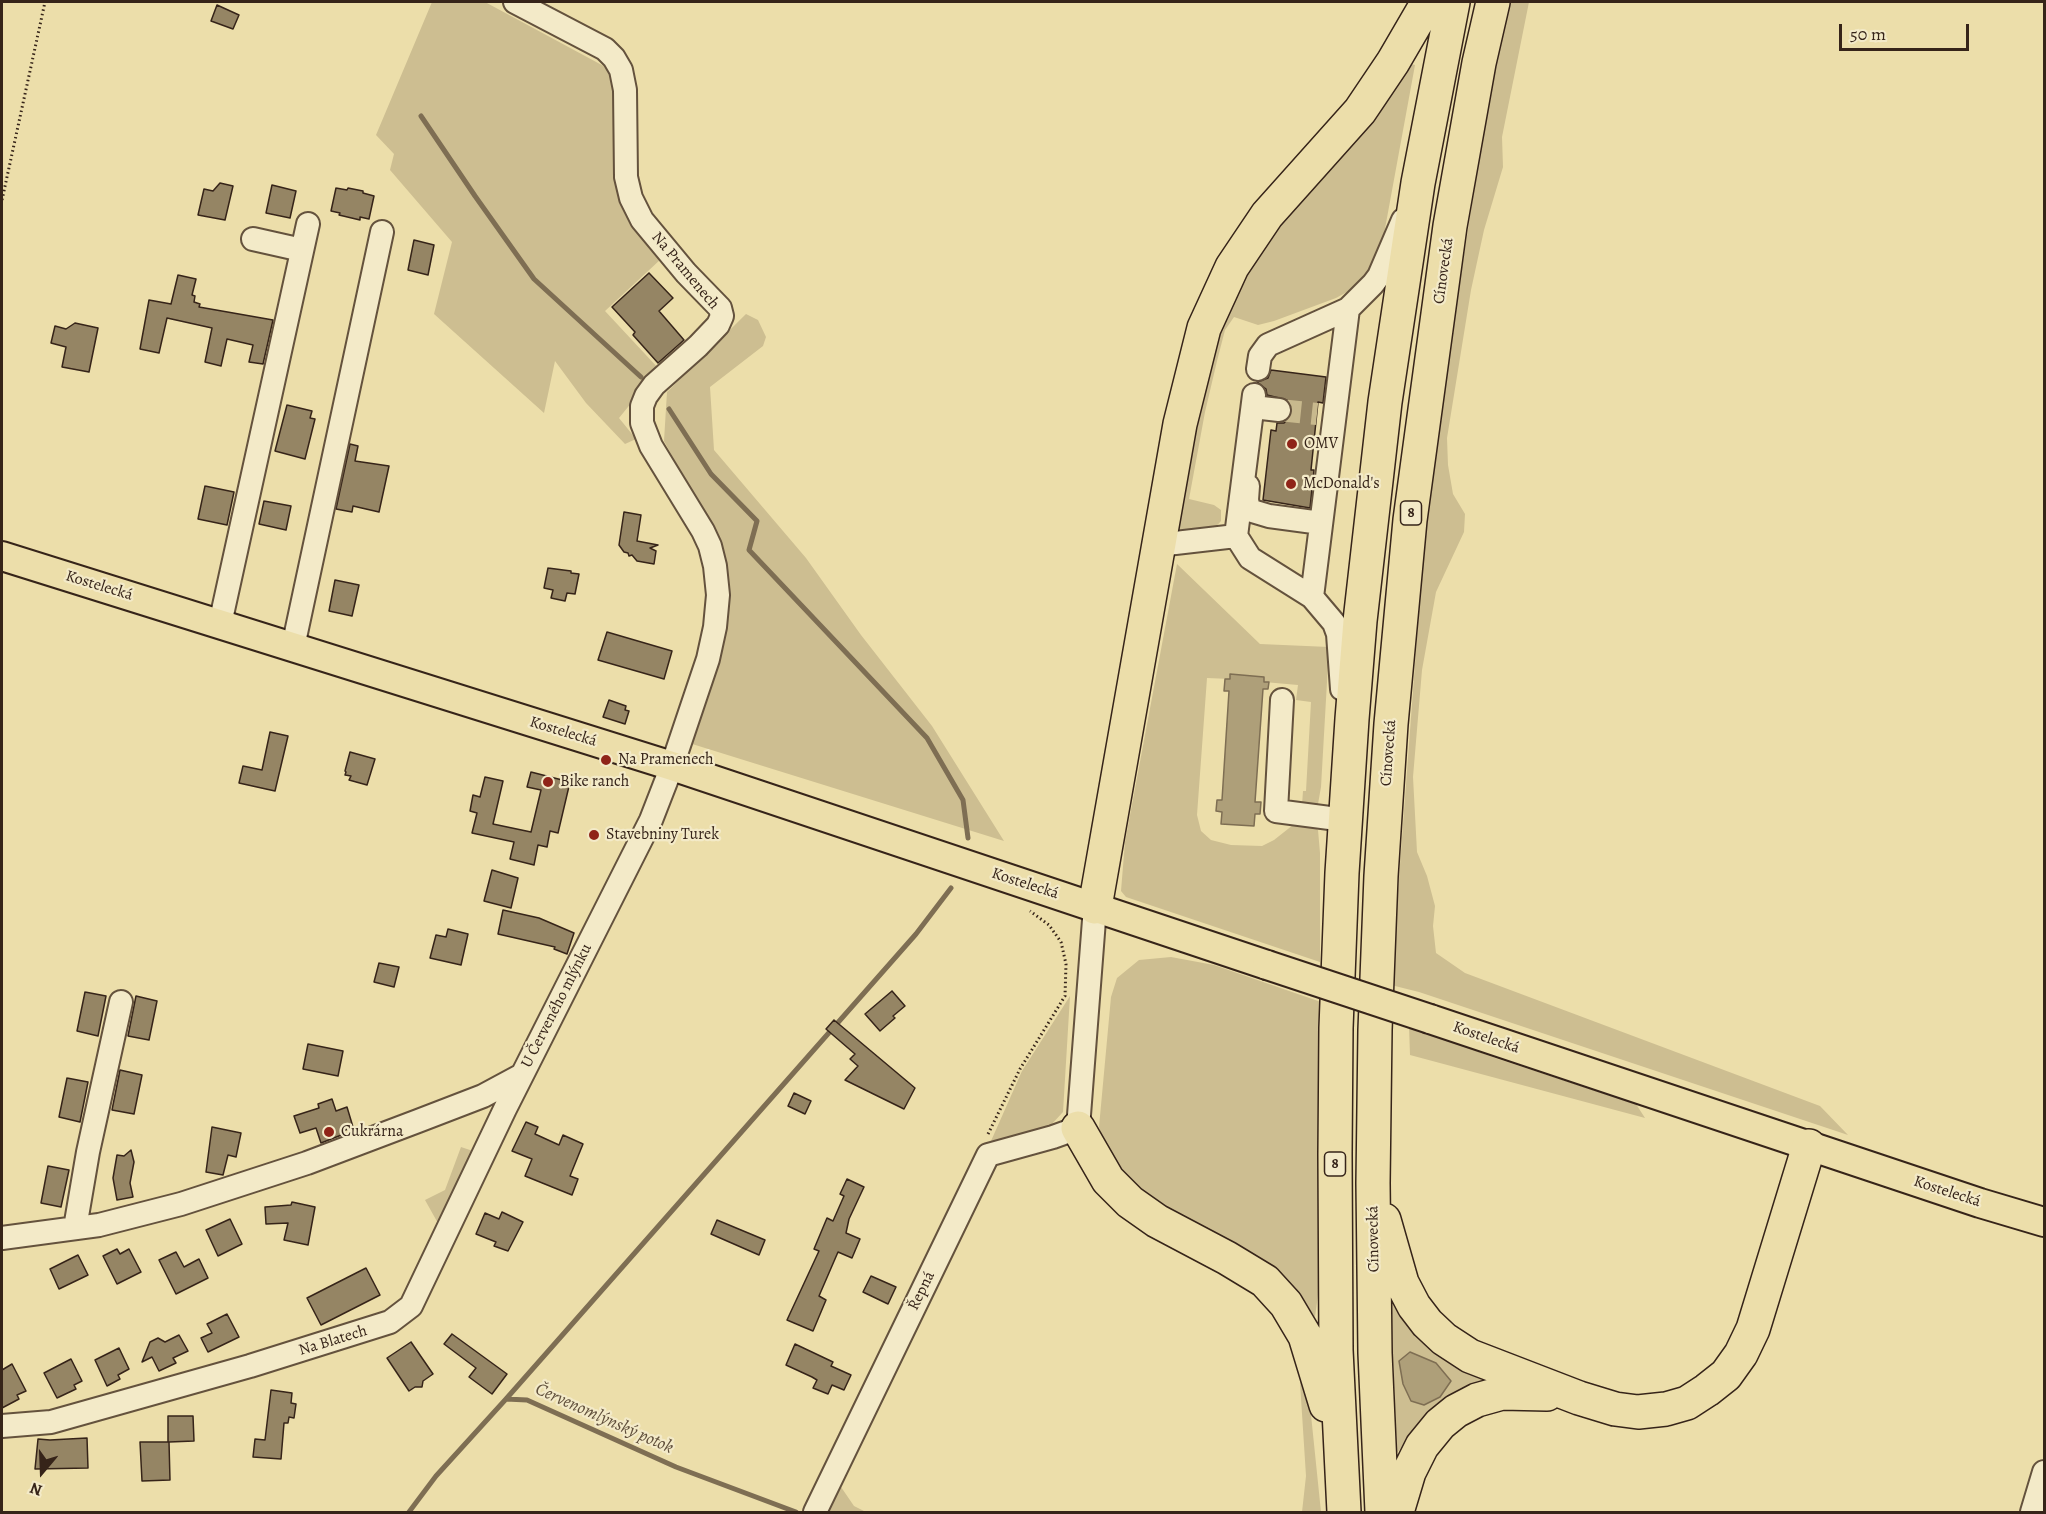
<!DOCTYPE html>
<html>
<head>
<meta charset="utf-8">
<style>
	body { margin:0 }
	#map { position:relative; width:2046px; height:1514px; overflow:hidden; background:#ecdeaa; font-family:Alegreya,serif }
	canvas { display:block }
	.frame { position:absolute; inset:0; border:3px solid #362419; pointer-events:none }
	.north { position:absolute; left:12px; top:1442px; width:60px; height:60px; -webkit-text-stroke:4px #f3eac8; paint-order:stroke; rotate:199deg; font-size:16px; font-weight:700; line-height:24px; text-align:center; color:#362419 }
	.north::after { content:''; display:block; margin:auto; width:21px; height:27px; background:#362419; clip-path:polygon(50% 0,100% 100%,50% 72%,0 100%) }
	.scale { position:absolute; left:1839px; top:24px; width:130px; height:27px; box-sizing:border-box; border:3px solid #362419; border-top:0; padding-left:8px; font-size:18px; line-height:21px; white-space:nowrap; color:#362419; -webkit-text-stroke:4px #f3eac8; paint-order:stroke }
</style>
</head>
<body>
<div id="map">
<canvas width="2046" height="1514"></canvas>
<div class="frame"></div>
<div class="north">N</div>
<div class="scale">50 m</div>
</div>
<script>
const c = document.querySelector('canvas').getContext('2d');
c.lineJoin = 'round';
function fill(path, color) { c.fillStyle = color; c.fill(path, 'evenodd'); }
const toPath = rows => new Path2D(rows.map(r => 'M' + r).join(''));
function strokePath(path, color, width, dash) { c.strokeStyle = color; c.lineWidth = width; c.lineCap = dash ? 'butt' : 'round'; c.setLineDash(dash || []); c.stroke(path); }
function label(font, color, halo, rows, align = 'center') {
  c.font = font + ' Alegreya,serif'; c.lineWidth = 4.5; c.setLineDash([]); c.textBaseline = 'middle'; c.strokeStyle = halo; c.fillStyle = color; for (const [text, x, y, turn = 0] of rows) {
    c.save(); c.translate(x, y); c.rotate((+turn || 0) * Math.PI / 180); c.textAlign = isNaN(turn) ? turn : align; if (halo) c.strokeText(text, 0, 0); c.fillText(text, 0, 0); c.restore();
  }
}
fill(toPath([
	[432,2,485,2,611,70,615,98,617,186,634,225,661,259,605,311,659,369,619,418,636,439,625,444,586,403,555,361,544,413,434,314,452,242,390,170,394,154,376,135],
	[1509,2,1529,2,1502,137,1503,167,1484,230,1471,290,1447,438,1448,465,1453,494,1465,514,1464,532,1436,592,1422,670,1413,777,1417,852,1427,876,1435,906,1433,926,1436,953,1465,973,1820,1106,1848,1135,1419,992,1391,985,1425,530,1443,389,1485,121],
	[1411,64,1415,65,1382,245,1373,270,1356,287,1336,298,1274,321,1258,325,1234,317,1225,330,1217,361,1205,412,1189,499,1214,505,1221,510,1221,521,1214,529,1174,530,1192,423,1230,291,1285,212,1384,103],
	[746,314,758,320,766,337,763,346,710,387,714,450,806,558,861,635,932,726,1004,841,689,743,719,663,730,599,714,533,664,441,667,392],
	[1177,564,1260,644,1329,647,1321,787,1318,804,1314,806,1302,805,1303,791,1306,791,1311,702,1296,700,1298,685,1264,682,1264,677,1230,675,1230,679,1207,678,1197,815,1201,831,1211,840,1231,845,1262,846,1274,840,1293,825,1311,824,1318,830,1320,853,1320,962,1126,897,1121,891,1125,842],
	[1171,957,1214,965,1321,1002,1318,1295,1315,1317,1306,1306,1135,1193,1108,1159,1099,1127,1111,997,1117,978,1139,960],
	[1070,996,1063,1112,1051,1125,1039,1130,991,1141,1022,1071],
	[1409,1026,1495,1058,1636,1104,1645,1118,1410,1055],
	[461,1147,473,1151,439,1225,425,1200,445,1190],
	[1390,1287,1494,1379,1420,1424,1397,1453],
	[1299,1367,1307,1376,1321,1512,1302,1512,1306,1476],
	[841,1487,854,1506,866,1512,828,1512]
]), '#cdbe91');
const water = toPath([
	[1230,674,1264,677,1264,682,1269,682,1268,689,1263,689,1255,802,1261,802,1260,814,1255,814,1254,826,1221,824,1222,812,1216,811,1217,800,1222,800,1229,691,1224,691,1225,679,1230,679,1230,674],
	[1410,1352,1436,1363,1451,1381,1440,1397,1424,1405,1411,1401,1403,1384,1399,1361,1410,1352]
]);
fill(water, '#ae9f79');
strokePath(water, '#7e6e53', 1.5);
strokePath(toPath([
	[421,116,475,196,534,279,641,377],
	[669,409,711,474,757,521,749,550,927,738,963,800,968,838],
	[506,1399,916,934,951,888],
	[409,1512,436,1476,506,1399,527,1400,676,1467,796,1512]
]), '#7e6e53', 5);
const building = toPath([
	[217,5,239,15,233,29,211,21,217,5],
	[220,183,233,186,225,220,198,215,204,189,213,191,220,183],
	[272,185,296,191,290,218,266,213,272,185],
	[336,188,347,190,348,188,363,191,363,193,374,196,369,219,360,217,360,220,339,215,340,213,331,211,336,188],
	[414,240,434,245,428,275,408,270,414,240],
	[649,273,673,298,659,311,684,340,658,363,633,335,635,332,612,307,649,273],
	[178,275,196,279,192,295,195,296,194,302,200,304,199,307,273,320,263,364,249,362,253,345,227,339,221,366,205,362,212,328,167,318,159,353,140,349,149,300,171,304,178,275],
	[75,323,98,328,89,372,62,367,66,347,51,343,55,326,66,329,75,323],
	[1271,370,1326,377,1323,403,1318,402,1311,470,1314,470,1310,508,1263,500,1271,430,1276,431,1277,423,1284,423,1289,418,1292,411,1292,405,1287,400,1267,395,1266,389,1257,382,1268,378,1271,370],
	[287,405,312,411,310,418,315,419,305,459,275,451,287,405],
	[350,444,358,446,355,461,389,466,379,512,353,506,352,512,336,509,350,444],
	[205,486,234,492,227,525,198,519,205,486],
	[264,501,291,506,286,530,259,524,264,501],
	[624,512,641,515,637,541,658,545,650,548,656,551,654,564,637,561,632,555,629,556,628,553,624,552,619,545,624,512],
	[548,568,571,571,571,573,579,574,575,594,567,593,565,601,551,598,553,590,544,588,548,568],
	[335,580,359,585,352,616,329,611,335,580],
	[607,632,672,651,664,679,598,660,607,632],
	[609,700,626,706,625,710,629,711,625,724,603,717,609,700],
	[270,732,288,736,275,791,239,783,243,766,262,770,270,732],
	[350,752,375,759,367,785,349,780,351,776,345,775,346,772,345,771,350,752],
	[531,772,570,782,558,833,550,831,547,847,538,845,534,865,510,859,514,842,472,833,477,813,470,811,473,795,480,797,485,777,503,781,493,824,531,832,541,790,527,787,531,772],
	[492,870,518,878,511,908,484,901,492,870],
	[503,910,539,918,574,933,567,954,554,949,555,947,498,934,503,910],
	[448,929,468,934,461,965,430,958,436,935,446,937,448,929],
	[379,963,399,967,394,987,374,982,379,963],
	[892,991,905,1006,893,1016,895,1018,880,1031,865,1014,892,991],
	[85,992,106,996,98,1036,77,1031,85,992],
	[136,996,157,1001,149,1040,128,1036,136,996],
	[834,1020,915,1088,904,1109,845,1080,858,1066,850,1059,855,1054,826,1029,834,1020],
	[308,1044,343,1051,338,1076,303,1069,308,1044],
	[120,1070,142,1075,134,1114,112,1110,120,1070],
	[67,1078,88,1082,80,1122,59,1117,67,1078],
	[794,1093,811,1101,805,1114,788,1106,794,1093],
	[332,1099,336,1111,347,1107,353,1127,343,1131,344,1134,321,1143,316,1128,300,1133,294,1116,319,1108,318,1104,332,1099],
	[526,1122,538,1127,535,1134,559,1145,563,1135,583,1144,570,1176,578,1179,572,1195,525,1176,532,1159,512,1151,526,1122],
	[212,1127,241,1133,236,1157,228,1155,223,1175,206,1172,212,1127],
	[131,1150,134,1162,130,1183,133,1197,117,1200,113,1178,117,1155,124,1156,131,1150],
	[48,1166,69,1170,61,1207,41,1203,48,1166],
	[847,1179,864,1187,849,1219,846,1233,860,1239,852,1258,838,1252,819,1296,826,1300,813,1331,787,1320,819,1251,814,1249,827,1218,833,1221,844,1196,840,1194,847,1179],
	[292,1202,315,1207,308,1245,284,1240,288,1223,266,1224,265,1207,291,1205,292,1202],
	[502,1212,523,1222,508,1251,494,1246,496,1242,476,1234,485,1213,499,1219,502,1212],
	[230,1219,242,1244,218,1256,206,1230,230,1219],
	[717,1220,765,1240,759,1255,711,1234,717,1220],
	[117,1249,120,1254,129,1249,141,1272,117,1284,103,1256,117,1249],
	[176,1252,184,1267,199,1259,208,1278,176,1294,159,1260,176,1252],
	[78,1255,88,1275,59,1289,50,1269,78,1255],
	[366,1268,380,1295,321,1325,307,1298,366,1268],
	[871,1276,896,1287,888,1304,863,1292,871,1276],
	[227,1314,239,1337,208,1352,201,1338,212,1333,207,1324,227,1314],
	[452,1334,507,1374,492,1394,469,1377,476,1368,444,1344,452,1334],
	[179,1335,188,1351,173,1358,176,1363,159,1371,152,1357,142,1362,150,1342,158,1338,165,1342,179,1335],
	[411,1342,433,1374,423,1381,422,1387,415,1387,409,1391,387,1358,411,1342],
	[795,1344,833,1362,831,1366,851,1375,844,1390,832,1385,828,1394,813,1388,817,1380,812,1377,786,1365,795,1344],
	[119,1348,129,1369,118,1375,120,1379,107,1386,95,1360,119,1348],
	[71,1359,82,1381,74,1385,76,1389,57,1398,44,1373,71,1359],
	[12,1364,26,1391,17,1395,19,1399,2,1408,2,1370,12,1364],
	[271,1390,292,1393,291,1403,296,1404,294,1418,289,1417,288,1423,284,1423,281,1459,253,1457,255,1439,265,1440,271,1390],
	[168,1416,193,1416,194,1441,169,1442,170,1480,142,1481,140,1442,168,1442,168,1416],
	[87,1438,88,1468,35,1469,38,1439,50,1440,87,1438]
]);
fill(building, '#958564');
strokePath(building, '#362419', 1.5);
strokePath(toPath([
	[1279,410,1317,414]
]), '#c8b98d', 22, [22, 11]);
const minor = toPath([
	[253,239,302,250],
	[1258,369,1260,356,1268,345,1348,309],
	[1254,395,1236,536,1250,558,1312,597],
	[1253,407,1279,410],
	[1248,486,1247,500,1249,510,1269,516,1321,523],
	[1158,545,1236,536],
	[220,624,308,224],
	[293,647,382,232],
	[1342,689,1338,634,1334,623,1312,597,1348,309,1373,284,1379,276,1403,220],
	[1282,700,1276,811,1345,820],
	[75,1228,88,1152,121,1002],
	[2,1238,99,1225,181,1204,307,1163,418,1121,483,1096,522,1075],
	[2,1426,51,1422,250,1366,390,1322,411,1306,505,1109,651,820,672,766,708,659,715,627,718,595,715,566,710,546,703,531,651,446,642,423,642,406,646,396,654,385,698,346,718,325,722,316,720,308,686,273,642,220,631,198,626,177,625,90,621,70,614,58,605,49,515,2],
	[815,1512,988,1155,1053,1137,1078,1128,1095,907],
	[2032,1512,2044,1472]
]);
const major = toPath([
	[2,556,672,766,1267,965],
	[1430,1019,1980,1203,2044,1222]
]);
const highway = toPath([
	[1095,907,1180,424,1204,328,1232,267,1267,215,1360,111,1393,62,1428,2],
	[1078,1128,1108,1180,1130,1202,1157,1221,1227,1258,1265,1281,1286,1304,1305,1336,1326,1405],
	[1384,1220,1402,1283,1414,1306,1427,1323,1444,1339,1470,1356,1579,1398,1615,1409,1638,1412,1666,1409,1687,1403,1707,1390,1726,1375,1741,1354,1753,1329,1809,1146],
	[1344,1512,1336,1350,1335,1154,1336,1028,1342,873,1352,719,1360,621,1385,402,1418,183,1453,2],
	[1382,1512,1375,1353,1373,1183,1375,1030,1381,876,1391,724,1410,520,1450,226,1479,63,1493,2],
	[1397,1512,1409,1472,1422,1446,1440,1424,1456,1411,1477,1400,1502,1393,1547,1394]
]);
strokePath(minor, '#64523d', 26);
strokePath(major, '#362419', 32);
strokePath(highway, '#362419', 36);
strokePath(toPath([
	[2,200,45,2],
	[988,1134,1020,1069,1065,996,1066,964,1061,942,1049,925,1030,911]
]), '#362419', 3, [1.5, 3]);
strokePath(minor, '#f3eac8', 22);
strokePath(major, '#ecdeaa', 28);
strokePath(highway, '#ecdeaa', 33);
const majorBridge = toPath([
	[1267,965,1430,1019]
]);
strokePath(majorBridge, '#362419', 32, []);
strokePath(majorBridge, '#ecdeaa', 28);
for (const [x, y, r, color] of [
	[1292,444,6,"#8f2418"],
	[1291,484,6,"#8f2418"],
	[606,760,6,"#8f2418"],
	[548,782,6,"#8f2418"],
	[594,835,6,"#8f2418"],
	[329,1132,6,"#8f2418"]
]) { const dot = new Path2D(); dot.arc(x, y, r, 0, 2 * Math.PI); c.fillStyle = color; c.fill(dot); strokePath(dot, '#f3eac8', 2); }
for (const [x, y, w] of [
	[1411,513,21],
	[1335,1164,21]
]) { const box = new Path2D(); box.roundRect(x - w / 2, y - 12, w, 24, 4.5); c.fillStyle = '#f3eac8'; c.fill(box); strokePath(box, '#362419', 1.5); }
label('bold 15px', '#362419', null, [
	["8",1411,513],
	["8",1335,1164]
]);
label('16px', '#362419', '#f3eac8', [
	["Na Pramenech",685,271,50],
	["Cínovecká",1444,271,-82],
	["Kostelecká",99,586,17],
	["Kostelecká",563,732,17],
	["Cínovecká",1389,753,-86],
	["Kostelecká",1025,884,18],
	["U Červeného mlýnku",557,1006,-63],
	["Kostelecká",1486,1038,19],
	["Kostelecká",1947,1192,18],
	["Cínovecká",1374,1239,-91],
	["Řepná",922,1291,-64],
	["Na Blatech",333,1341,-17]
]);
label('16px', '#362419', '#f3eac8', [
	["OMV",1304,444],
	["McDonald's",1303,484],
	["Na Pramenech",618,760],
	["Bike ranch",560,782],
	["Stavebniny Turek",606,835],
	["Cukrárna",341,1132]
], 'left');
label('italic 18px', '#604f3b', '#f3eac8', [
	["Červenomlýnský potok",604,1419,24]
]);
</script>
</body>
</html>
